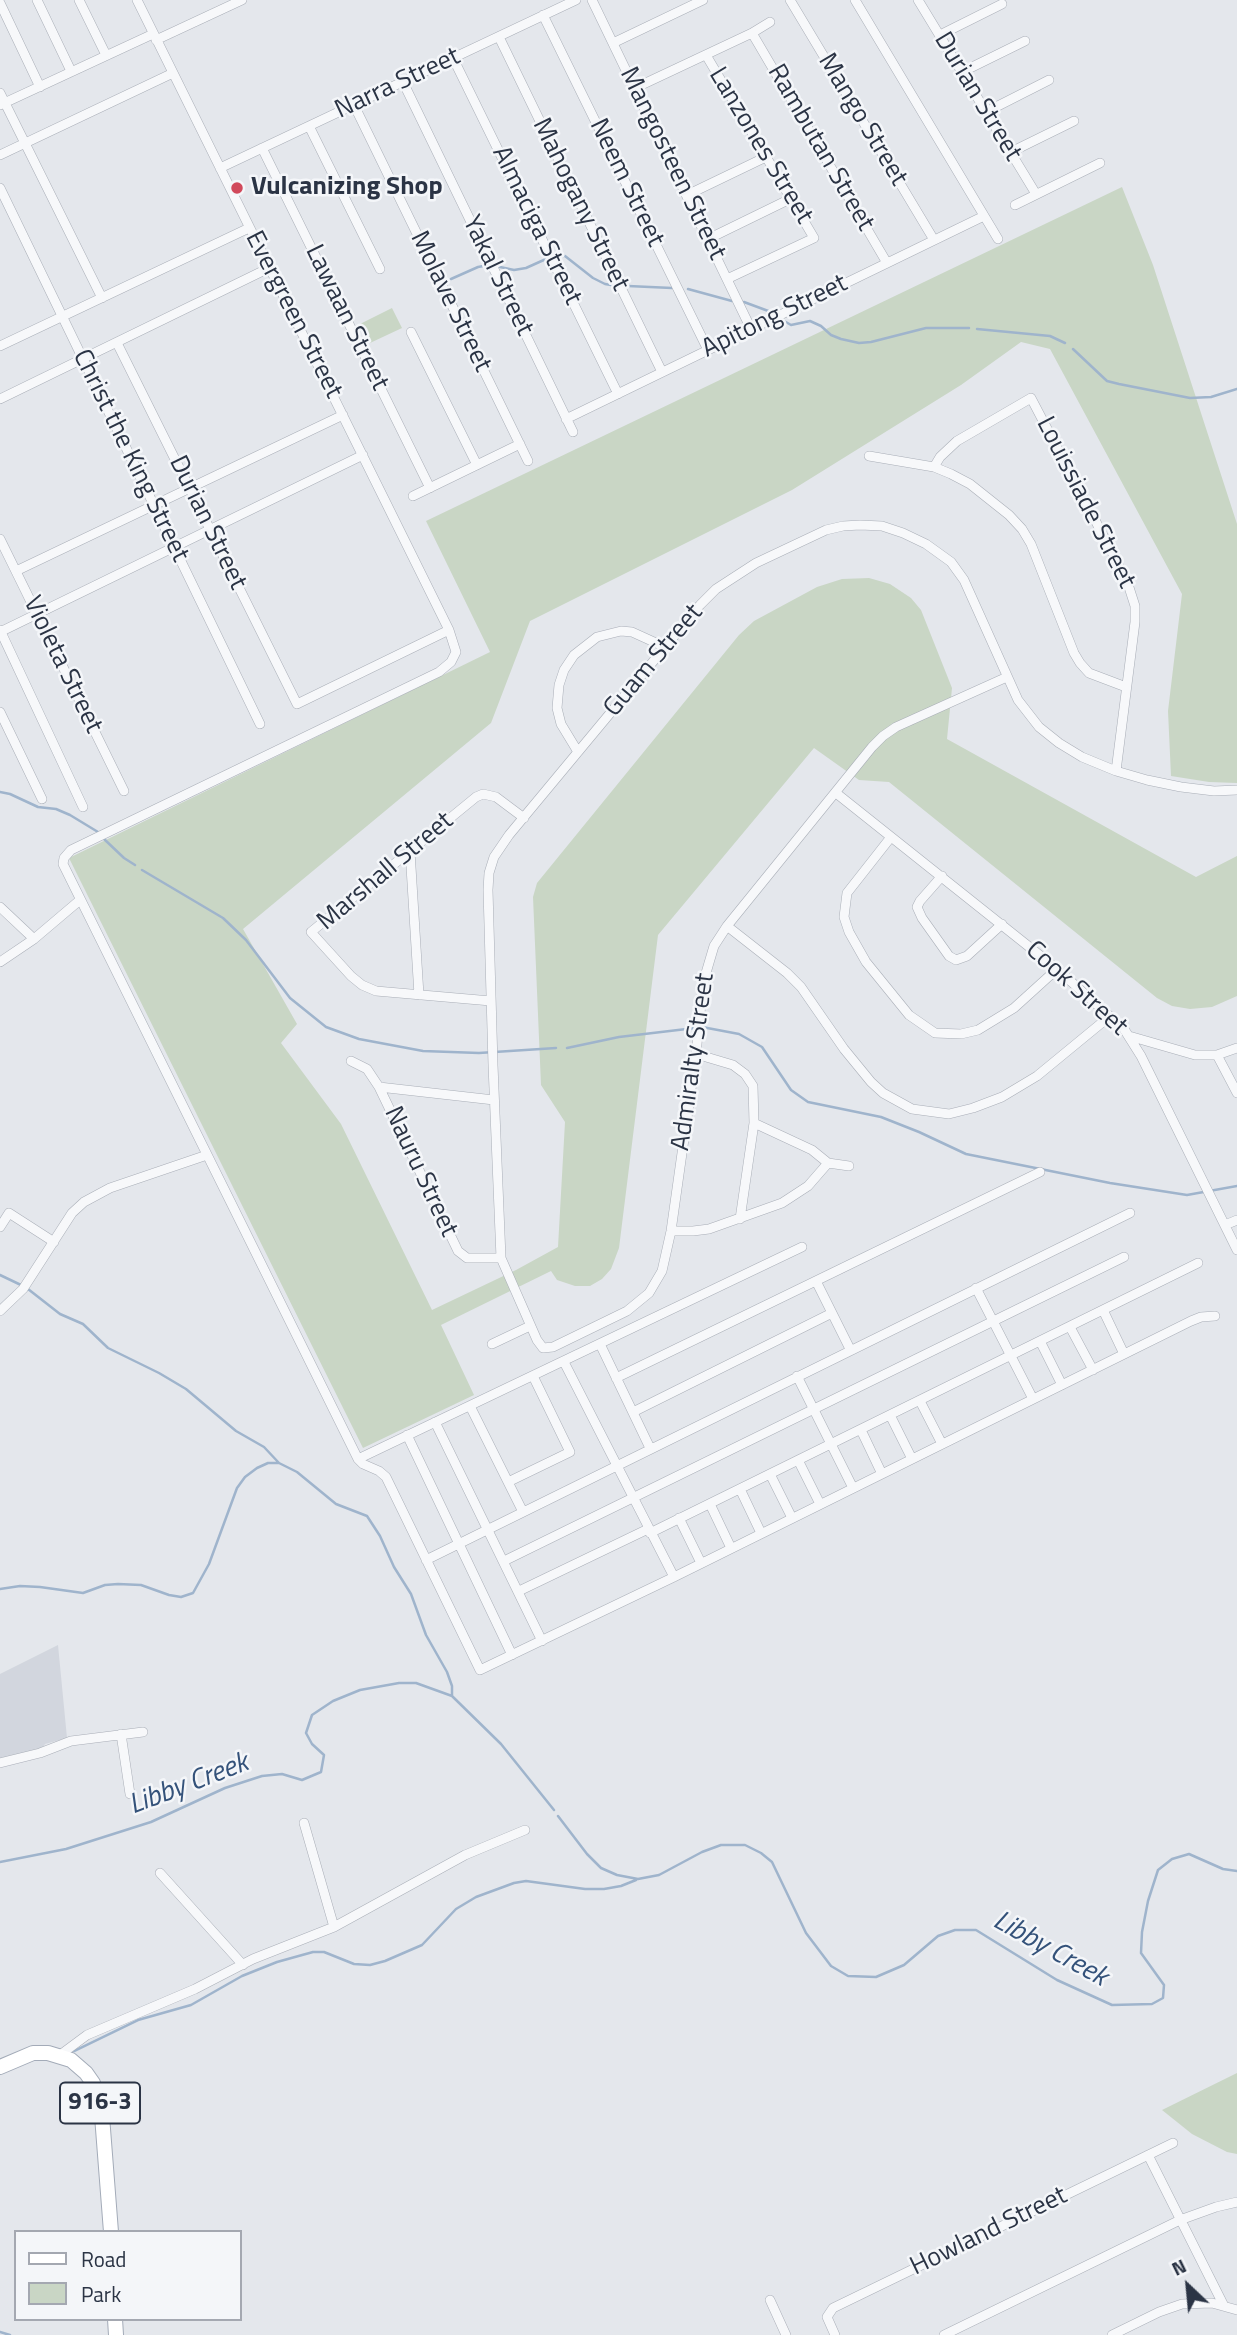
<!DOCTYPE html>
<html>
<head>
<meta charset="utf-8">
<style>
	body { margin:0 }
	#map { position:relative; width:1237px; height:2335px; overflow:hidden; background:#e4e7ec; font-family:"Titillium Web",sans-serif }
	canvas { display:block }
	.legend { position:absolute; left:14px; top:2230px; width:228px; height:91px; box-sizing:border-box; background:#f4f6f9; border:2px solid #a4a8b1; margin:0; padding:9px 12px; list-style:none; font-size:21px; color:#2b3445 }
	.legend li { display:flex; align-items:center; gap:14px; height:35px }
	.legend b { width:35px; border:2px solid #a4a8b1 }
	.north { position:absolute; left:1153px; top:2251px; width:70px; height:70px; -webkit-text-stroke:5px #f4f6f9; paint-order:stroke; rotate:334deg; font-size:19px; font-weight:700; line-height:28px; text-align:center; color:#2b3445 }
	.north::after { content:''; display:block; margin:auto; width:24px; height:32px; background:#2b3445; clip-path:polygon(50% 0,100% 100%,50% 72%,0 100%) }
</style>
</head>
<body>
<div id="map">
<canvas width="1237" height="2335"></canvas>
<ul class="legend">
<li><b style="height:9px;background:#fff"></b>Road</li>
<li><b style="height:19px;background:#c9d6c5"></b>Park</li>
</ul>
<div class="north">N</div>
</div>
<script>
const c = document.querySelector('canvas').getContext('2d');
c.lineJoin = 'round';
function fill(path, color) { c.fillStyle = color; c.fill(path, 'evenodd'); }
const toPath = rows => new Path2D(rows.map(r => 'M' + r).join(''));
function strokePath(path, color, width, dash) { c.strokeStyle = color; c.lineWidth = width; c.lineCap = dash ? 'butt' : 'round'; c.setLineDash(dash || []); c.stroke(path); }
function label(font, color, halo, rows, align = 'center') {
  c.font = font + ' "Titillium Web",sans-serif'; c.lineWidth = 5; c.setLineDash([]); c.textBaseline = 'middle'; c.strokeStyle = halo; c.fillStyle = color; for (const [text, x, y, turn = 0] of rows) {
    c.save(); c.translate(x, y); c.rotate((+turn || 0) * Math.PI / 180); c.textAlign = isNaN(turn) ? turn : align; if (halo) c.strokeText(text, 0, 0); c.fillText(text, 0, 0); c.restore();
  }
}
fill(toPath([
	[58,1645,67,1738,45,1744,42,1750,0,1759,0,1674]
]), '#d2d6de');
fill(toPath([
	[1122,187,1153,265,1237,524,1237,783,1209,782,1171,776,1168,711,1182,594,1050,349,1021,342,961,385,792,490,530,621,491,723,243,929,297,1024,281,1043,341,1124,432,1310,516,1270,558,1247,565,1122,541,1085,533,897,537,883,739,635,754,621,817,587,842,579,869,578,890,584,911,598,921,610,952,688,947,739,1196,877,1237,856,1237,996,1212,1007,1190,1009,1172,1006,1157,998,889,782,859,780,814,748,658,935,619,1248,611,1269,602,1279,590,1286,575,1286,557,1280,551,1271,441,1325,474,1395,363,1448,69,858,490,652,426,521],
	[392,308,402,328,370,343,360,324],
	[1237,2073,1237,2154,1227,2152,1192,2134,1162,2110]
]), '#c9d6c5');
strokePath(toPath([
	[558,256,565,256,593,278,605,284,617,286],
	[500,267,514,270,526,268,546,259],
	[451,279,478,267,489,265],
	[628,286,672,288],
	[688,289,732,301],
	[744,302,771,312],
	[779,318,791,325,810,321,821,326,831,335,841,339,859,343,871,342,926,328,969,328],
	[977,329,1050,336,1065,343],
	[1073,349,1107,381,1119,384,1190,398,1211,397,1237,389],
	[0,792,10,794,38,807,56,809,70,815,98,832],
	[104,839,124,858,135,865],
	[142,870,223,918,246,940,290,998,326,1027,359,1039,423,1051,479,1053,556,1048],
	[702,1027,739,1034,762,1047,791,1090,808,1102,881,1117,919,1132,966,1154,1110,1183,1187,1195,1237,1186],
	[567,1048,619,1037,695,1028],
	[0,1275,21,1285],
	[28,1289,60,1314,83,1324,108,1348,159,1373,186,1389,236,1431,264,1447,279,1463],
	[0,1589,20,1586,40,1587,83,1593,105,1585,118,1584,141,1585,169,1595,181,1597,193,1593,209,1564,237,1488,245,1477,257,1468,268,1463,279,1463,297,1472,336,1504,367,1516,380,1536,394,1567,411,1594,426,1635,447,1672,452,1686,452,1696],
	[558,1816,587,1854,601,1868,617,1875,638,1879,659,1875,702,1852,721,1845,745,1845,761,1853,772,1862,806,1933,831,1966,848,1976,876,1977,904,1965,938,1936,955,1930,976,1930,1057,1980,1112,2005,1152,2004,1163,1998,1164,1985,1141,1953,1142,1932,1148,1901,1158,1870,1172,1859,1189,1854,1223,1869,1237,1871],
	[0,1862,66,1849,151,1822,225,1788,262,1776,282,1774,302,1780,321,1772,324,1755,312,1744,306,1733,312,1715,333,1701,360,1690,399,1683,416,1683,452,1696,501,1744,554,1810],
	[74,2051,138,2020,191,2005,242,1976,277,1962,313,1952,324,1952,354,1964,370,1965,385,1961,422,1945,456,1909,476,1897,514,1883,526,1881,585,1889,604,1889,621,1886,636,1880],
	[0,2332,10,2335]
]), '#9fb4cc', 2.5);
const street = toPath([
	[37,0,71,71],
	[79,0,106,55],
	[137,0,449,630,456,652,451,662,439,672,71,850,64,858,63,864,358,1459,363,1464,379,1471,386,1477,480,1670,674,1577,1191,1321,1201,1317,1215,1316],
	[592,0,751,329],
	[790,0,934,240],
	[855,0,998,239],
	[918,0,1036,194],
	[0,3,40,87],
	[543,15,708,350],
	[752,33,887,263],
	[940,35,1002,4],
	[499,37,662,372],
	[156,40,242,0],
	[613,43,703,0],
	[706,55,814,238,727,279],
	[453,58,618,394],
	[962,72,1025,41],
	[403,82,573,432],
	[635,88,752,33,770,22],
	[0,93,102,298],
	[0,105,153,34],
	[354,105,528,461],
	[986,112,1049,80],
	[309,126,380,269],
	[262,148,430,488],
	[1011,152,1074,121],
	[0,155,173,73],
	[220,168,576,0],
	[0,188,260,724],
	[687,195,768,156],
	[1015,205,1100,163],
	[708,239,792,198],
	[411,332,477,465],
	[117,343,297,704,449,630],
	[0,346,249,228],
	[0,399,269,268],
	[566,419,984,216],
	[869,456,934,467,951,474,970,484,1009,515,1022,529,1031,544,1074,653,1080,663,1089,673,1126,687],
	[934,467,940,457,957,441,1031,398,1127,581,1135,606,1135,622,1116,771],
	[413,496,520,444],
	[0,539,124,791],
	[16,571,343,415],
	[0,630,83,807],
	[0,632,363,455],
	[1007,677,896,727,883,736,872,747,727,926,714,946,703,983,696,1054,671,1231,662,1271,649,1293,627,1311,553,1347,543,1348,537,1340,501,1258,493,1065,488,890,489,873,494,857,509,835,700,605,716,589,756,563,826,530,843,526,860,525,882,526,903,533,926,544,951,562,964,580,1018,700,1039,727,1059,743,1082,757,1116,771,1147,780,1181,787,1214,791,1237,790],
	[0,712,42,799],
	[578,752,561,724,557,708,559,685,564,670,574,655,597,637,621,631,632,632,665,647],
	[836,793,1057,969,1124,1029,1141,1056,1237,1250],
	[891,837,847,893,844,917,849,932,866,962,909,1015,935,1033,961,1034,978,1030,1014,1008,1057,969],
	[410,851,419,995],
	[942,876,920,901,917,907,922,918,949,956,956,960,967,956,1002,924],
	[0,907,34,939],
	[727,926,787,973,801,987,844,1049,871,1082,883,1093,912,1109,949,1114,973,1108,1002,1097,1037,1076,1110,1016],
	[0,962,34,939,80,900],
	[491,1001,376,991,362,985,351,976,311,932,476,797,483,794,496,797,524,818],
	[1129,1036,1195,1055,1217,1055,1237,1048],
	[696,1054,733,1065,745,1074,753,1086,754,1123,740,1219],
	[1217,1055,1237,1093],
	[351,1061,367,1069,379,1087,458,1251,467,1258,501,1258],
	[379,1087,494,1100],
	[754,1123,812,1150,828,1163,849,1166],
	[1225,1225,1237,1220],
	[0,1227,9,1213,54,1242],
	[671,1231,693,1231,709,1229,782,1203,808,1186,828,1163],
	[816,1281,850,1349],
	[976,1288,1033,1399],
	[1103,1310,1124,1354],
	[0,1311,23,1289,72,1213,84,1202,110,1188,207,1155],
	[1070,1327,1093,1370],
	[1040,1341,1062,1385],
	[492,1344,530,1326],
	[600,1344,650,1448],
	[564,1362,674,1577],
	[797,1376,853,1488],
	[616,1378,1040,1172],
	[920,1401,942,1444],
	[470,1406,523,1512],
	[633,1412,832,1313],
	[890,1415,912,1459],
	[435,1422,542,1641],
	[861,1430,882,1474],
	[407,1435,512,1655],
	[358,1459,802,1247],
	[798,1460,820,1504],
	[770,1474,792,1518],
	[508,1482,570,1452,533,1376],
	[740,1489,761,1533],
	[710,1504,731,1548],
	[679,1518,701,1563],
	[650,1533,1198,1263],
	[426,1560,1130,1213],
	[504,1561,1124,1257],
	[519,1591,648,1529],
	[121,1734,130,1794],
	[0,1763,40,1753,71,1741,143,1732],
	[304,1823,334,1927],
	[160,1873,243,1965],
	[60,2055,87,2035,195,1989,253,1959,334,1927,465,1855,525,1830],
	[1148,2155,1223,2304],
	[770,2300,786,2335],
	[835,2335,827,2317,833,2308,1173,2143],
	[944,2335,1180,2220,1216,2207,1237,2202],
	[1112,2335,1159,2312,1182,2304,1212,2303,1237,2310]
]);
const primary = toPath([
	[0,2067,33,2053,48,2053,71,2060,86,2073,93,2083,102,2116,111,2232],
	[115,2319,116,2335]
]);
strokePath(street, '#a9aeb7', 10);
strokePath(primary, '#a3abb8', 16);
strokePath(street, '#f7f8fa', 9);
strokePath(primary, '#fff', 14);
for (const [x, y, r, color] of [
	[237,188,7,"#d1495b"]
]) { const dot = new Path2D(); dot.arc(x, y, r, 0, 2 * Math.PI); c.fillStyle = color; c.fill(dot); strokePath(dot, '#f4f6f9', 2.5); }
for (const [x, y, w] of [
	[100,2103,80]
]) { const box = new Path2D(); box.roundRect(x - w / 2, y - 20.5, w, 41, 5); c.fillStyle = '#f4f6f9'; c.fill(box); strokePath(box, '#2b3445', 2); }
label('bold 24px', '#2b3445', null, [
	["916-3",100,2103]
]);
label('26px', '#2b3445', '#f4f6f9', [
	["Narra Street",398,84,-25],
	["Durian Street",977,97,59],
	["Mango Street",862,120,59],
	["Lanzones Street",760,146,59],
	["Rambutan Street",820,148,60],
	["Mangosteen Street",672,164,64],
	["Neem Street",626,183,64],
	["Mahogany Street",580,205,64],
	["Almaciga Street",536,226,64],
	["Yakal Street",497,276,64],
	["Molave Street",450,302,64],
	["Evergreen Street",293,315,63],
	["Apitong Street",775,317,-26],
	["Lawaan Street",346,318,64],
	["Christ the King Street",130,456,64],
	["Louissiade Street",1085,503,63],
	["Durian Street",207,523,64],
	["Guam Street",654,661,-50],
	["Violeta Street",62,665,64],
	["Marshall Street",386,872,-40],
	["Cook Street",1076,989,42],
	["Admiralty Street",694,1062,-82],
	["Nauru Street",420,1172,65],
	["Howland Street",989,2232,-26]
]);
label('bold 26px', '#2b3445', '#f4f6f9', [
	["Vulcanizing Shop",251,188]
], 'left');
label('italic 28px', '#34527a', '#f4f6f9', [
	["Libby Creek",189,1785,-21],
	["Libby Creek",1050,1950,29]
]);
</script>
</body>
</html>
